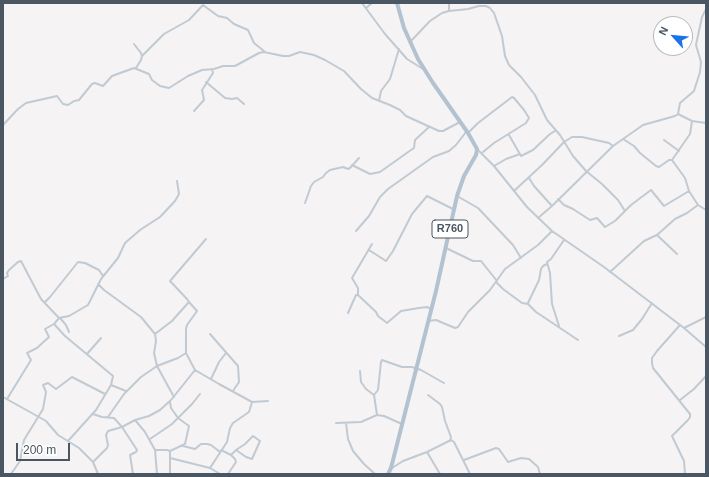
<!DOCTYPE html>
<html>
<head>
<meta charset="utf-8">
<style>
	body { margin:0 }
	#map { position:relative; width:709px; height:477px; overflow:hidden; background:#f5f3f3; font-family:Helvetica,sans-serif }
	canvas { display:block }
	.frame { position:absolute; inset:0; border:4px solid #4a5661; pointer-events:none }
	.north { position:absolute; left:653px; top:16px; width:40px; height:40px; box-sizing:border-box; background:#fff; border:1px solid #b7bbc0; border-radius:50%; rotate:297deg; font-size:11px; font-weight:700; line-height:16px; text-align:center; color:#4a5661 }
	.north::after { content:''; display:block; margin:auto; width:14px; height:18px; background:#1a73e8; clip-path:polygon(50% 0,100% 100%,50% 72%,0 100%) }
	.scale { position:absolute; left:16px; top:443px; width:54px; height:18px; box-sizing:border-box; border:2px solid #4a5661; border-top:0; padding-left:5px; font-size:12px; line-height:14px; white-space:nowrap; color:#4a5661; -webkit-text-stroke:3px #fff; paint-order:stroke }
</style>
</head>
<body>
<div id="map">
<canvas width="709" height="477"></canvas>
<div class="frame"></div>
<div class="north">N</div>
<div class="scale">200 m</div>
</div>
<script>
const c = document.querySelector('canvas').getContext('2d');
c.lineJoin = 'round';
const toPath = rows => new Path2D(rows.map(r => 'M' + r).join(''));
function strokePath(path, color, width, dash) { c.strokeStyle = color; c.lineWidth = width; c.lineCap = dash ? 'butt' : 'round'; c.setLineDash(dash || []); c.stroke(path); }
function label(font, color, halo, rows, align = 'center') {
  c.font = font + ' Helvetica,sans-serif'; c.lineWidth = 3; c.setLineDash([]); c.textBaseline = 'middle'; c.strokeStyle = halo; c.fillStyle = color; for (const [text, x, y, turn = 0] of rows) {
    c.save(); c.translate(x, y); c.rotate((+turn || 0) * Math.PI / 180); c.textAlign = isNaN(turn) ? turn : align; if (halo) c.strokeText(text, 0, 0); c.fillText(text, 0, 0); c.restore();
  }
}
strokePath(toPath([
	[362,3,385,34,407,59,423,69],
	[449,3,449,11],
	[366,8,372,3],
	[410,42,430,21,442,13,449,11,468,9,479,6,486,6,490,8,494,13,502,36,505,56,509,65,521,77,535,95,547,120,560,135,573,156,586,171,602,184,618,200,625,211],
	[134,44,141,53,142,56,141,60,136,68],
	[142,56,164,34,189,20,203,5,218,16,227,18,234,24,248,30,254,43,264,51],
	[206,82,225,98,232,99,237,98,244,104],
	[379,101,381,91,390,79,399,49],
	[194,111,204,100,202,90,213,73,212,69],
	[678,114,692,121,706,123],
	[3,125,18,109,26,103,57,96,63,104,68,105,74,101,79,100,92,84,95,83,103,86,112,76,134,68,149,74,152,80,160,86,169,88,188,76,202,70,214,69,223,66,235,66,259,53,264,52,283,56,289,56,300,52,314,55,325,60,344,71,361,89,372,98,390,105,400,110,406,116,439,131,443,131,460,122],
	[468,133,478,123,512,97,514,98,524,110,529,118,526,123,494,143,483,152],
	[509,135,521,156,533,150,550,134,555,131],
	[623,139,634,146,640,153,656,166,659,167,669,160,672,160,685,178,689,191,698,205,706,210],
	[664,140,679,151],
	[477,149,494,166,527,207,552,231,604,267,684,328,706,347],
	[672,160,690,134,692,121],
	[352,165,370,174,380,172,411,150,414,148,415,140,429,127],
	[494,166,506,159,520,154],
	[529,178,534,186,552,206],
	[514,191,542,165,564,142,572,137,582,137,609,143,613,146],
	[457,196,478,208,513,245,521,258],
	[558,199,564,205,573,209,590,220,597,218,605,227,615,221,631,205,651,190,664,206,689,191],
	[305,203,311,186,314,182,323,177,326,173,330,170,343,167,348,169,350,168,359,158],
	[538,218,552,206,613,146,643,125,675,116,678,114,680,103,694,91,700,72,701,62,696,45,702,17,706,9],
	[356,231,369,216,380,197,388,189,433,157,449,151,456,145,466,132],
	[657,235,677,254],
	[372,244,352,278,358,288,358,295,376,312,378,316,387,323,401,311,419,308,427,307,431,309],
	[446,248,473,261,481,261,497,281],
	[369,250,386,261,393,251,412,214,427,196,453,209],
	[610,272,644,241,657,235,675,219,687,213,698,205],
	[3,279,8,276,7,273,9,270,18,262,21,261,41,299,59,318],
	[496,282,503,289,522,303,528,304,536,312,578,340],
	[98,284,104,290,141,317,155,334,156,341,154,353,157,366,174,397],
	[45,302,50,297,78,262,85,263,99,270,103,276],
	[189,302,197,311,187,325,186,329,186,353,195,370,219,384,252,402],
	[528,303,539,280,541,269,543,266,547,264],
	[348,313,356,295,358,295],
	[60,318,66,325,69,332],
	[428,321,436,320,455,328,458,327,468,312,490,290,505,269,538,245,552,231],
	[54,324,65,336,113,376,111,385,96,410,68,441],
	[680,325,657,351,652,358,652,363,653,368,690,414,690,417,688,420,672,436,684,461,685,474],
	[559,326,552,304,550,273,547,262,551,259,564,240],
	[684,328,706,317],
	[155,334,172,321,188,303,189,302,187,299,170,281,206,239],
	[210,334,238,366,239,382,233,391],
	[619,336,633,330,642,319,652,303],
	[87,354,101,338],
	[360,371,361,382,366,389,374,395,377,415,384,416,402,424],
	[211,379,219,362,226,353],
	[111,385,126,391],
	[374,395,378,390,381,362,382,360,402,367,412,367,421,370,444,383],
	[428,395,440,404,442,407,445,421,451,437,450,441],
	[3,397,46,421,58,435,79,448,93,462],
	[7,399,31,360,27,353,37,348,49,337,45,329,54,324,59,318,69,316,88,305,101,279,118,258,125,243,140,230,160,217,175,201,179,194,177,181],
	[680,400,694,389,706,376],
	[93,414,102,417,114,418,122,427,137,450,136,452,130,455,133,474],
	[108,417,124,394,141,377,157,366,178,358,186,353],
	[135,420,145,432,155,450,157,474],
	[336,423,361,422,377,415],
	[346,423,348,439,353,451,364,464,375,474],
	[150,439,172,424,192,404,200,394],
	[183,446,195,449,201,444,207,444,211,445,220,452],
	[155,450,167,450,170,451],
	[221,450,231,455,235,459,236,462,228,474],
	[427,452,440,474],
	[231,455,236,450,245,444,253,436,260,441,252,459,246,457,236,450],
	[170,458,210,468,220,474],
	[464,460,496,448,499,449,508,462,521,458,529,459,538,467,540,474],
	[210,468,227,442,230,428,233,423,249,412,252,402,268,401],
	[392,468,403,461,427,452,451,440,454,442,470,474],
	[11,474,20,461,24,440,43,409,46,392,43,385,48,383,56,389,72,377,105,394],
	[98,474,93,462,107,448,108,445,106,435,108,431,122,427,135,420,149,416,160,410,171,400,195,370],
	[170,474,170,451,185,444,189,426,178,418,171,408,170,402]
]), '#c1cad2', 2);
strokePath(toPath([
	[388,474,391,468,436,291,457,196,464,176,476,155,477,149,468,133,433,83,418,59,404,28,397,3]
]), '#b3c2d1', 4);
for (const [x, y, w] of [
	[450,229,36]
]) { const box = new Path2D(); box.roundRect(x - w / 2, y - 9, w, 18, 3); c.fillStyle = '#fff'; c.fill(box); strokePath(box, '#4a5661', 1); }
label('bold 11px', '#4a5661', null, [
	["R760",450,229]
]);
</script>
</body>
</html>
